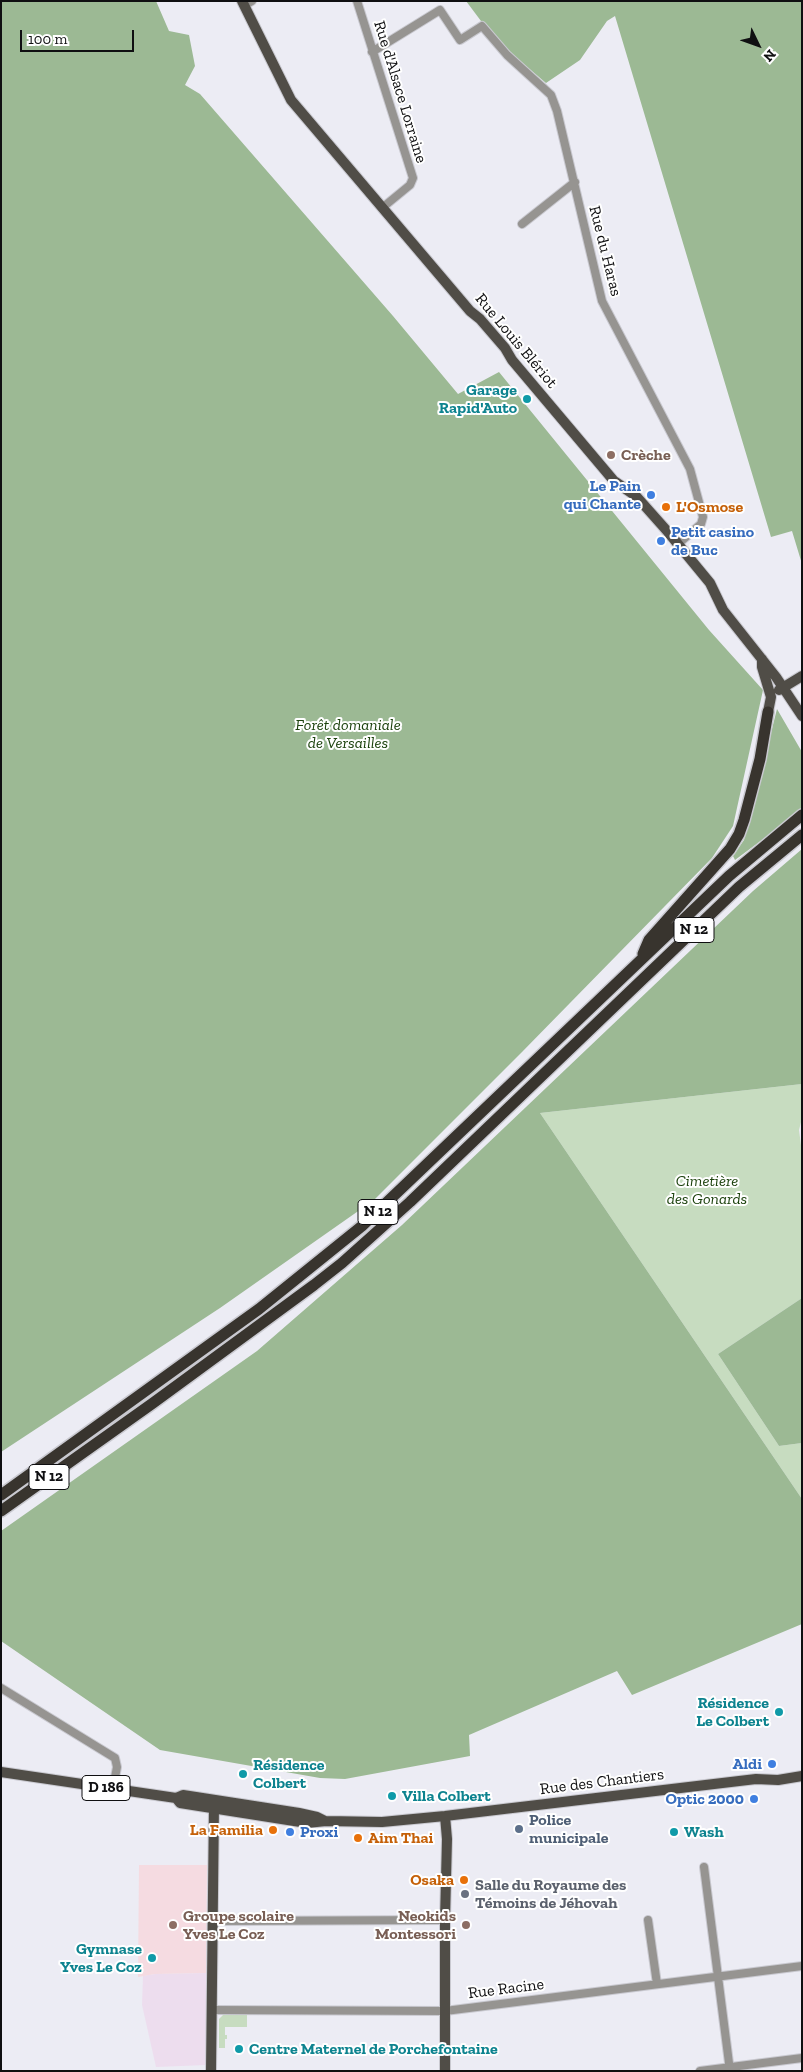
<!DOCTYPE html>
<html>
<head>
<meta charset="utf-8">
<style>
	body { margin:0 }
	#map { position:relative; width:803px; height:2072px; overflow:hidden; background:#ececf4; font-family:"Zilla Slab",serif }
	canvas { display:block }
	.frame { position:absolute; inset:0; border:2px solid #0f0f11; pointer-events:none }
	.north { position:absolute; left:733px; top:20px; width:50px; height:50px; -webkit-text-stroke:4px #fff; paint-order:stroke; rotate:132deg; font-size:14px; font-weight:700; line-height:20px; text-align:center; color:#0f0f11 }
	.north::after { content:''; display:block; margin:auto; width:18px; height:22px; background:#0f0f11; clip-path:polygon(50% 0,100% 100%,50% 72%,0 100%) }
	.scale { position:absolute; left:20px; top:30px; width:114px; height:22px; box-sizing:border-box; border:2px solid #0f0f11; border-top:0; padding-left:6px; font-size:15px; line-height:18px; white-space:nowrap; color:#0f0f11; -webkit-text-stroke:4px #fff; paint-order:stroke }
</style>
</head>
<body>
<div id="map">
<canvas width="803" height="2072"></canvas>
<div class="frame"></div>
<div class="north">N</div>
<div class="scale">100 m</div>
</div>
<script>
const c = document.querySelector('canvas').getContext('2d');
c.lineJoin = 'round';
function fill(path, color) { c.fillStyle = color; c.fill(path, 'evenodd'); }
const toPath = rows => new Path2D(rows.map(r => 'M' + r).join(''));
function strokePath(path, color, width, dash) { c.strokeStyle = color; c.lineWidth = width; c.lineCap = dash ? 'butt' : 'round'; c.setLineDash(dash || []); c.stroke(path); }
function label(font, color, halo, rows, align = 'center') {
  c.font = font + ' "Zilla Slab",serif'; c.lineWidth = 4; c.setLineDash([]); c.textBaseline = 'middle'; c.strokeStyle = halo; c.fillStyle = color; for (const [text, x, y, turn = 0] of rows) {
    c.save(); c.translate(x, y); c.rotate((+turn || 0) * Math.PI / 180); c.textAlign = isNaN(turn) ? turn : align; if (halo) c.strokeText(text, 0, 0); c.fillText(text, 0, 0); c.restore();
  }
}
fill(toPath([
	[206,1973,206,2065,156,2067,142,2005,143,1976,155,1974]
]), '#edddee');
fill(toPath([
	[139,1865,207,1865,206,1973,155,1974,138,1977]
]), '#f5dbe1');
fill(toPath([
	[802,1084,802,1118,799,1130,802,1153,802,1298,718,1354,779,1446,802,1443,802,1499,540,1113],
	[223,2015,247,2015,247,2027,225,2027,225,2035,227,2035,227,2039,225,2039,225,2048,219,2048,219,2019]
]), '#c7dcc0');
fill(toPath([
	[1,1,156,1,169,31,189,35,195,66,185,85,200,94,393,316,458,394,499,372,709,630,763,690,733,826,712,858,522,1052,374,1200,220,1308,1,1452],
	[466,1,802,1,802,564,792,531,771,537,615,16,607,21,580,60,546,83,507,50,484,25],
	[777,709,802,752,802,810,735,860,733,856,744,840],
	[802,849,802,1084,540,1113,802,1499,802,1624,632,1695,617,1671,469,1735,470,1756,345,1779,320,1778,160,1750,1,1641,1,1531,257,1351,402,1225,753,891],
	[802,1298,802,1443,779,1446,718,1354]
]), '#9cb994');
const minor = toPath([
	[357,1,413,178,410,185,382,208],
	[245,5,252,1],
	[372,52,440,10,460,40,482,26,507,55,551,95,557,111,602,301,690,469,703,517,701,524,678,544],
	[522,224,575,182],
	[1,1688,115,1758,117,1767,113,1788],
	[704,1867,730,2071],
	[648,1920,657,1984],
	[213,1921,445,1920],
	[212,2010,445,2011,802,1966],
	[700,2071,802,2058]
]);
const major = toPath([
	[242,1,291,100,470,311,480,319,505,348,512,360,614,481,636,496,668,532,710,583,723,610,776,677,802,716],
	[762,659,762,667,771,697,768,712],
	[779,690,802,676],
	[1,1772,176,1798,183,1795,299,1813,317,1817,325,1821],
	[176,1798,180,1803,307,1823,326,1821,382,1822,445,1816,756,1779,778,1780,802,1776],
	[211,2071,214,1804],
	[445,2071,445,1920,447,1839,445,1816]
]);
const highway = toPath([
	[643,954,649,940,730,849,739,834,744,820,760,759,768,712],
	[1,1495,259,1309,362,1226,729,876,802,815],
	[1,1511,153,1403,314,1285,342,1263,410,1202,739,887,802,835]
]);
strokePath(minor, '#c9c9d0', 10);
strokePath(major, '#c9c9d0', 12);
strokePath(highway, '#c9c9d0', 14);
strokePath(minor, '#969491', 8);
strokePath(major, '#504d47', 10);
strokePath(highway, '#38342e', 11);
for (const [x, y, r, color] of [
	[527,399,5,"#0f9aa8"],
	[611,455,5,"#8d6e63"],
	[651,495,5,"#3f7fe0"],
	[666,507,5,"#e8710a"],
	[661,541,5,"#3f7fe0"],
	[779,1712,5,"#0f9aa8"],
	[772,1764,5,"#3f7fe0"],
	[243,1774,5,"#0f9aa8"],
	[392,1796,5,"#0f9aa8"],
	[754,1799,5,"#3f7fe0"],
	[519,1829,5,"#5c6f8a"],
	[273,1830,5,"#e8710a"],
	[290,1832,5,"#3f7fe0"],
	[674,1832,5,"#0f9aa8"],
	[358,1838,5,"#e8710a"],
	[464,1880,5,"#e8710a"],
	[465,1894,5,"#6b7280"],
	[173,1925,5,"#8d6e63"],
	[466,1925,5,"#8d6e63"],
	[152,1958,5,"#0f9aa8"],
	[239,2049,5,"#0f9aa8"]
]) { const dot = new Path2D(); dot.arc(x, y, r, 0, 2 * Math.PI); c.fillStyle = color; c.fill(dot); strokePath(dot, '#fff', 2); }
for (const [x, y, w] of [
	[694,930,40],
	[378,1212,40],
	[49,1477,40],
	[106,1788,48]
]) { const box = new Path2D(); box.roundRect(x - w / 2, y - 12.5, w, 25, 4); c.fillStyle = '#fff'; c.fill(box); strokePath(box, '#0f0f11', 1); }
label('bold 15px', '#0f0f11', null, [
	["N 12",694,930],
	["N 12",378,1212],
	["N 12",49,1477],
	["D 186",106,1788]
]);
label('16px', '#0f0f11', '#fff', [
	["Rue d'Alsace Lorraine",400,92,73],
	["Rue du Haras",605,251,76],
	["Rue Louis Blériot",516,341,50],
	["Rue des Chantiers",602,1782,-7],
	["Rue Racine",506,1989,-7]
]);
label('bold 16px', '#0d838f', '#fff', [
	["Garage",517,390,"right"],
	["Rapid'Auto",517,408,"right"],
	["Résidence",769,1703,"right"],
	["Le Colbert",769,1721,"right"],
	["Résidence",253,1765],
	["Colbert",253,1783],
	["Villa Colbert",402,1796],
	["Wash",684,1832],
	["Gymnase",142,1949,"right"],
	["Yves Le Coz",142,1967,"right"],
	["Centre Maternel de Porchefontaine",249,2049]
], 'left');
label('bold 16px', '#785e54', '#fff', [
	["Crèche",621,455],
	["Groupe scolaire",183,1916],
	["Yves Le Coz",183,1934],
	["Neokids",456,1916,"right"],
	["Montessori",456,1934,"right"]
], 'left');
label('bold 16px', '#366cbe', '#fff', [
	["Le Pain",641,486],
	["qui Chante",641,504],
	["Petit casino",671,532,"left"],
	["de Buc",671,550,"left"],
	["Aldi",762,1764],
	["Optic 2000",744,1799],
	["Proxi",300,1832,"left"]
], 'right');
label('bold 16px', '#c56008', '#fff', [
	["L'Osmose",676,507],
	["La Familia",263,1830,"right"],
	["Aim Thai",368,1838],
	["Osaka",454,1880,"right"]
], 'left');
label('italic 16px', '#1b410c', '#fff', [
	["Forêt domaniale",348,725],
	["de Versailles",348,743],
	["Cimetière",707,1181],
	["des Gonards",707,1199]
]);
label('bold 16px', '#4e5e75', '#fff', [
	["Police",529,1820],
	["municipale",529,1838]
], 'left');
label('bold 16px', '#5b616d', '#fff', [
	["Salle du Royaume des",475,1885],
	["Témoins de Jéhovah",475,1903]
], 'left');
</script>
</body>
</html>
